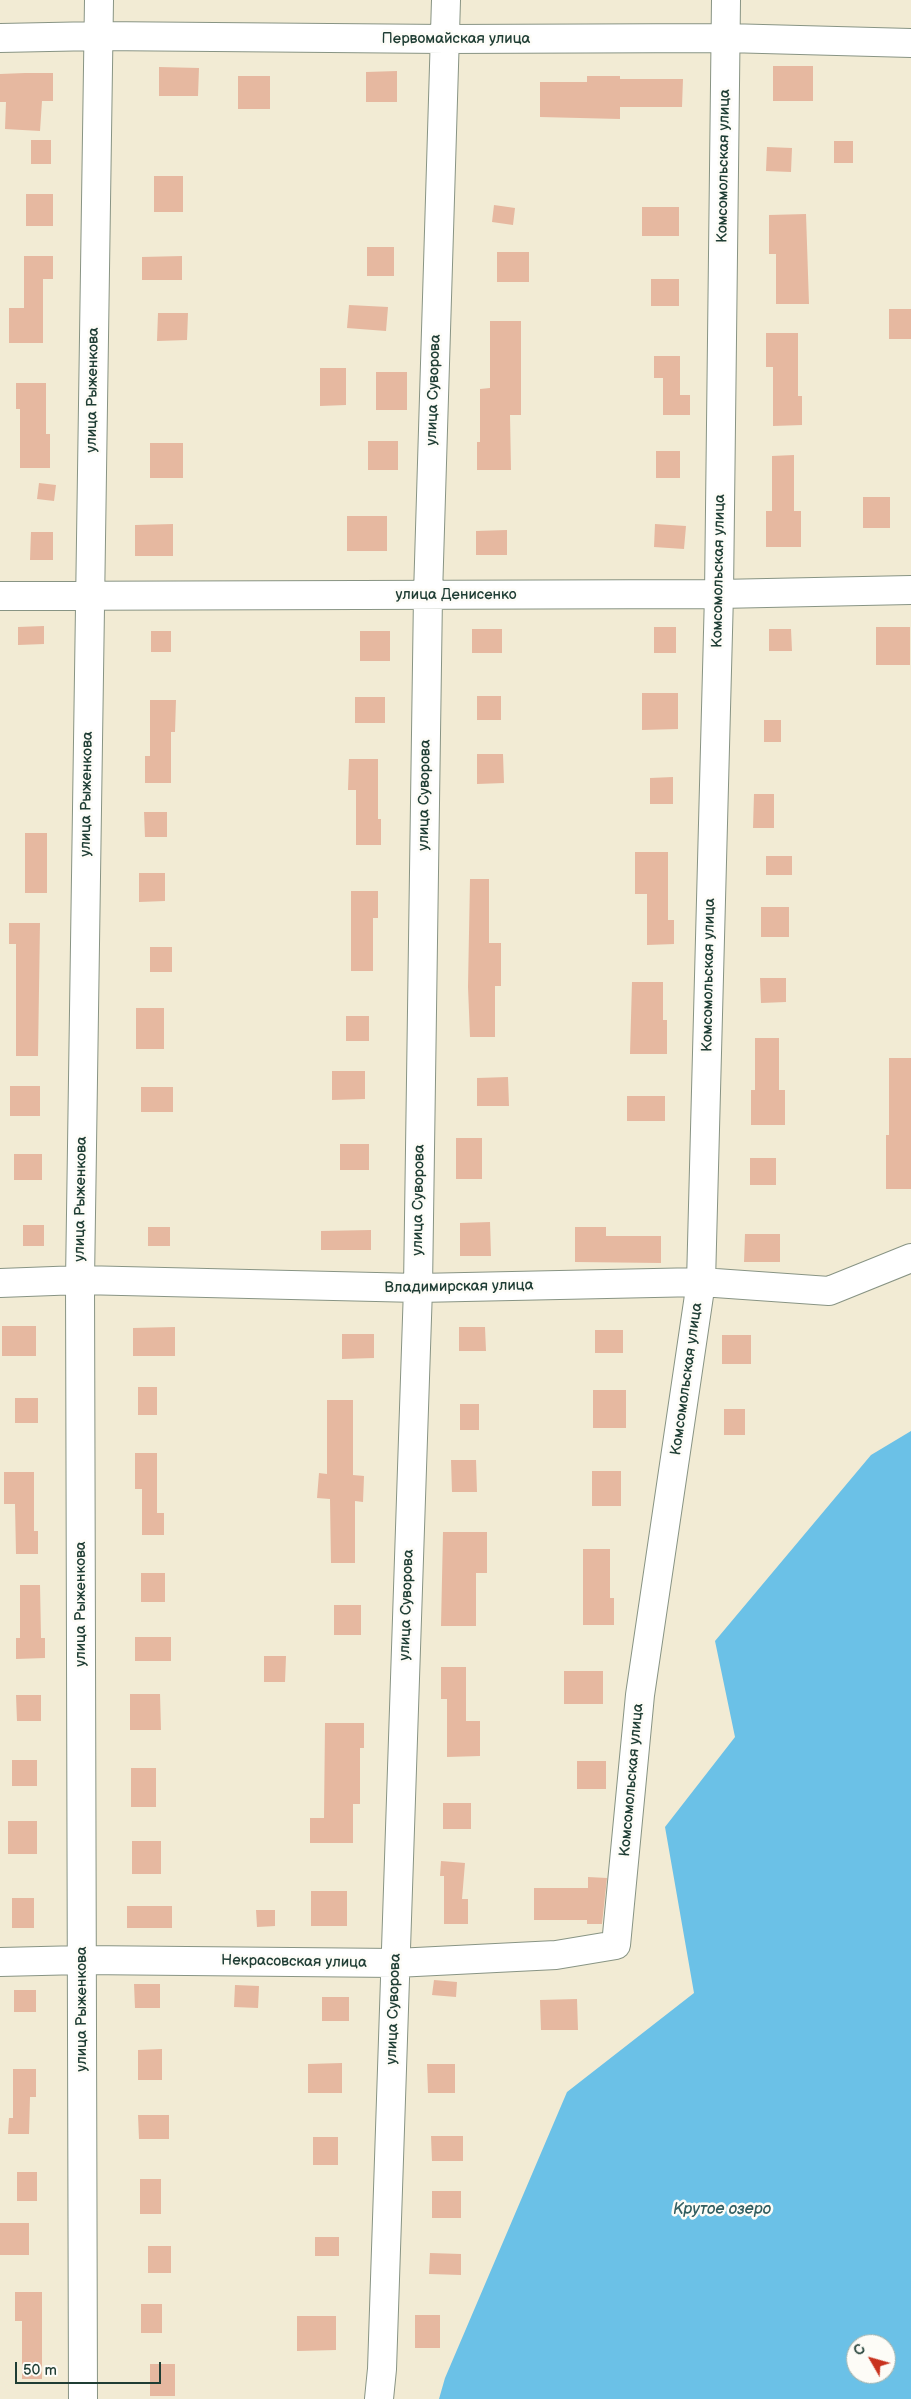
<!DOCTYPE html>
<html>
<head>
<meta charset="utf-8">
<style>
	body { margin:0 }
	#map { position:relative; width:911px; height:2399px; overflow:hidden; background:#f2ebd4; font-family:"Balsamiq Sans",sans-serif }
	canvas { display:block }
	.north { position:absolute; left:846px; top:2334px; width:50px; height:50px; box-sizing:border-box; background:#fdfcf7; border:1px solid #a4b0a9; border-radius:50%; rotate:308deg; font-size:14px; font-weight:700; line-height:20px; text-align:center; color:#1f3d34 }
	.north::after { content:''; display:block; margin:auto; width:18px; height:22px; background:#c8321e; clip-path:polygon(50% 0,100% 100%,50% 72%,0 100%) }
	.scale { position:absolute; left:15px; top:2362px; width:146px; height:22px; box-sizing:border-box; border:2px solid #1f3d34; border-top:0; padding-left:6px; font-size:15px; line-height:18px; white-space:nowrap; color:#1f3d34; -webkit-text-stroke:4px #fdfcf7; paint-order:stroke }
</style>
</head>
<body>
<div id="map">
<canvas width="911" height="2399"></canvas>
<div class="north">С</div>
<div class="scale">50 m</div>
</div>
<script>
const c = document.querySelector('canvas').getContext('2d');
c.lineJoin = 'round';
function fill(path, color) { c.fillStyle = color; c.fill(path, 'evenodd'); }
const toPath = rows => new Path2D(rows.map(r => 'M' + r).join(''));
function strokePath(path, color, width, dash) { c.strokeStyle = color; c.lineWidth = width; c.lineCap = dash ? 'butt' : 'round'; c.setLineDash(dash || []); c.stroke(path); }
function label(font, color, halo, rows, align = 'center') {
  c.font = font + ' "Balsamiq Sans",sans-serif'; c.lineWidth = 5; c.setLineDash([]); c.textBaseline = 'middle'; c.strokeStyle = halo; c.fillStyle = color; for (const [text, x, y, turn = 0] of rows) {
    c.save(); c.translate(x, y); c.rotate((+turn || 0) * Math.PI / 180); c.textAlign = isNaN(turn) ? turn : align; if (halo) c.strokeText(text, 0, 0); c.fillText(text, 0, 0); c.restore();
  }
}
fill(toPath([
	[911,1431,911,2399,439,2399,445,2378,567,2092,694,1993,665,1827,735,1737,715,1641,871,1455],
	[856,2344,886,2344,886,2374,856,2374]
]), '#6bc1e7');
fill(toPath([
	[773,66,813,66,813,101,773,101],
	[159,67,199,68,198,96,159,96],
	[397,71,397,102,366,102,366,72],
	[25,73,53,73,53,101,42,101,40,131,5,129,6,102,0,102,0,74],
	[238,76,270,76,270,109,238,109],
	[587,76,620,76,620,79,683,79,682,107,620,107,620,119,540,117,540,82,587,82],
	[31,140,51,140,51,164,31,164],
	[834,141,853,141,853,163,834,163],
	[767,147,792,148,791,172,766,171],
	[154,176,183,176,183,212,154,212],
	[26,194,53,194,53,226,26,226],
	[494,205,515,208,513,225,492,222],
	[642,207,679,207,679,236,642,236],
	[806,214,809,304,776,304,776,254,769,254,769,215],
	[367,247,394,247,394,276,367,276],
	[497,252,529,252,529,282,497,282],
	[24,256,53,256,53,279,43,279,43,343,9,343,9,308,24,308],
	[182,256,182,280,142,280,142,257],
	[651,279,679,279,679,306,651,306],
	[349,305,388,307,386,331,347,328],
	[889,309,911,309,911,339,889,339],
	[158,313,188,313,187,340,157,341],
	[490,321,521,321,521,415,510,415,511,470,477,470,477,442,480,442,480,389,490,388],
	[766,333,798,333,798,396,802,396,802,425,773,426,773,367,766,367],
	[654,356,680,356,680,395,690,395,690,415,663,415,663,378,654,378],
	[320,368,346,368,346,405,320,406],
	[376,372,407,372,407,410,376,410],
	[16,383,46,383,46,434,50,434,50,468,20,468,20,409,16,409],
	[368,441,398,441,398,470,368,470],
	[150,443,183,443,183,478,150,478],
	[656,451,680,451,680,478,656,478],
	[794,455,794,511,801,511,801,547,766,547,766,511,772,511,772,456],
	[39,483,56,485,54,501,37,499],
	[863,497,890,497,890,528,863,528],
	[347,516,387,516,387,551,347,551],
	[173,524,173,556,135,556,135,525],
	[655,524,686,526,684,549,654,547],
	[507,530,507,555,476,555,476,531],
	[31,532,53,532,53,560,30,560],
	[44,626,44,644,18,645,18,627],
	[654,627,676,627,676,653,654,653],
	[876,627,910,627,910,665,876,665],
	[472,629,502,629,502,653,472,653],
	[769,629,791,629,792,651,769,651],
	[151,631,171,631,171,652,151,652],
	[360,631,390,631,390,661,360,661],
	[642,693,678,693,678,729,642,730],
	[477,696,501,696,501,720,477,720],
	[355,697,385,697,385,723,355,723],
	[150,700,176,700,175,732,171,732,171,783,145,783,145,756,150,756],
	[764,720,781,720,781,742,764,742],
	[477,754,503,754,504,783,477,784],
	[349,759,378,759,378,819,381,819,381,845,356,845,356,790,348,790],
	[673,777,673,804,650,804,650,778],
	[754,794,774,794,774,828,753,828],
	[144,812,167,812,167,837,145,837],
	[25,833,47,833,47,893,25,893],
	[635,852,668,852,668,920,674,920,674,944,647,945,647,894,635,894],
	[766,856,792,856,792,875,766,875],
	[139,873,165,873,165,901,139,902],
	[470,879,489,879,489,943,501,943,501,986,495,986,495,1037,470,1037,468,987],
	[351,891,378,891,378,918,373,918,373,971,351,971],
	[761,907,789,907,789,937,761,937],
	[9,923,40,923,38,1056,16,1056,16,944,9,944],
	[150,947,172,947,172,972,150,972],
	[760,978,786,978,786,1002,761,1003],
	[632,982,663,982,663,1020,667,1020,667,1054,630,1054],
	[136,1008,164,1008,164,1049,136,1049],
	[346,1016,369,1016,369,1041,346,1041],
	[755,1038,779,1038,779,1090,785,1090,785,1125,751,1125,751,1090,755,1090],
	[889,1058,911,1058,911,1189,886,1189,886,1135,889,1135],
	[332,1071,365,1071,365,1099,332,1100],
	[508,1077,509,1106,477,1106,477,1078],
	[10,1086,40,1086,40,1116,10,1116],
	[141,1087,173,1087,173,1112,141,1112],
	[627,1096,665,1096,665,1121,627,1121],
	[456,1138,482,1138,482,1179,456,1179],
	[340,1144,369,1144,369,1170,340,1170],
	[14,1154,42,1154,42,1180,14,1180],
	[750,1158,776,1158,776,1185,750,1185],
	[490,1222,491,1256,460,1256,460,1223],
	[23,1225,44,1225,44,1246,23,1246],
	[148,1227,170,1227,170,1246,148,1246],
	[575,1227,606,1227,606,1236,661,1236,661,1263,575,1262],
	[371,1230,371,1250,321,1250,321,1231],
	[745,1234,780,1234,780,1262,744,1262],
	[2,1326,36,1326,36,1356,2,1356],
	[175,1327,175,1356,133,1356,133,1328],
	[459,1327,485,1327,486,1351,459,1351],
	[595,1330,623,1330,623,1353,595,1353],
	[342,1334,374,1334,374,1358,342,1359],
	[722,1335,751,1335,751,1364,722,1364],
	[138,1387,157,1387,157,1415,138,1415],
	[593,1390,626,1390,626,1428,593,1428],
	[15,1398,38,1398,38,1423,15,1423],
	[327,1400,353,1400,353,1475,364,1476,363,1502,355,1501,355,1563,331,1563,330,1499,317,1498,319,1473,327,1474],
	[460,1404,479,1404,479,1430,460,1430],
	[724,1409,745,1409,745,1435,724,1435],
	[135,1453,157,1453,157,1513,164,1513,164,1535,142,1535,142,1489,135,1489],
	[451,1460,476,1460,477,1492,452,1492],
	[592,1471,621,1471,621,1506,592,1506],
	[4,1472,34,1472,34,1531,38,1531,38,1554,16,1554,15,1504,4,1504],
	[443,1532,487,1532,487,1573,476,1573,476,1626,441,1626],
	[583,1549,610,1549,610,1598,614,1598,614,1625,583,1625],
	[141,1573,165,1573,165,1602,141,1602],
	[20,1585,40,1585,41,1638,45,1638,45,1658,16,1659,16,1638,20,1638],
	[334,1605,361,1605,361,1635,334,1635],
	[135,1637,171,1637,171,1661,135,1661],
	[264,1656,286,1656,285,1682,264,1682],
	[441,1667,466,1667,466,1721,480,1721,480,1756,447,1757,447,1699,441,1699],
	[564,1671,603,1671,603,1704,564,1704],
	[130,1694,160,1694,161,1730,130,1730],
	[16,1695,41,1695,41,1721,17,1721],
	[325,1723,364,1723,364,1748,360,1748,360,1804,353,1804,353,1843,310,1843,310,1818,324,1818],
	[12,1760,37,1760,37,1786,12,1786],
	[577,1761,606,1761,606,1789,577,1789],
	[131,1768,156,1768,156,1807,131,1807],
	[443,1803,471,1803,471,1829,443,1829],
	[8,1821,37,1821,37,1854,8,1854],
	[132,1841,161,1841,161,1874,132,1874],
	[441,1861,465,1863,462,1899,468,1899,468,1924,444,1924,444,1876,440,1876],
	[588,1877,607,1878,602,1924,587,1924,587,1920,534,1920,534,1888,588,1888],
	[311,1891,347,1891,347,1926,311,1926],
	[12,1898,34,1898,34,1928,12,1928],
	[127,1906,172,1906,172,1928,127,1928],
	[256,1910,275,1910,275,1926,257,1927],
	[434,1980,457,1982,456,1997,432,1995],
	[134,1984,160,1984,160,2008,135,2008],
	[235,1985,259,1986,258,2008,234,2007],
	[14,1990,36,1990,36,2012,14,2012],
	[322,1997,349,1997,349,2021,322,2021],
	[577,1999,578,2030,541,2030,540,2000],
	[162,2049,162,2080,138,2080,138,2050],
	[342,2063,342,2093,308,2093,308,2064],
	[427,2064,455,2064,455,2093,428,2093],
	[13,2069,36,2069,36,2097,30,2097,29,2134,8,2134,9,2118,13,2118],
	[138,2115,169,2115,169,2139,139,2139],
	[431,2136,463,2136,463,2161,432,2161],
	[313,2137,338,2137,338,2165,313,2165],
	[17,2172,37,2172,37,2201,17,2201],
	[140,2179,161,2179,161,2214,140,2214],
	[432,2191,461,2191,461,2218,432,2218],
	[0,2223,29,2223,29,2255,0,2255],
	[315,2237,339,2237,339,2256,315,2256],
	[148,2246,171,2246,171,2273,148,2273],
	[430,2253,461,2254,461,2275,429,2274],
	[15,2292,42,2292,42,2379,22,2379,22,2321,15,2321],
	[141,2304,162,2304,162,2333,141,2333],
	[415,2315,440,2315,440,2348,415,2348],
	[297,2316,336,2316,336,2350,297,2351],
	[150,2364,175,2364,175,2396,150,2396]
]), '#e6b8a0');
const minor = toPath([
	[0,38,98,36,445,39,726,38,911,43],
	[0,596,719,594,911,590],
	[0,1283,80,1280,418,1288,701,1282,829,1291,911,1258],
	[0,1962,82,1960,396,1963,556,1955,616,1945,640,1695,701,1282,719,594,726,0],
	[83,2399,80,1280,99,0],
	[379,2399,382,2369,418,1288,428,595,446,0]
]);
strokePath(minor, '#889484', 30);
strokePath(minor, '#fff', 28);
label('15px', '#1f3d34', '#fdfcf7', [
	["Первомайская улица",456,39],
	["Комсомольская улица",724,166,-89],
	["улица Рыженкова",93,390,-89],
	["улица Суворова",434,390,-88],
	["Комсомольская улица",719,571,-89],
	["улица Денисенко",456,595],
	["улица Рыженкова",87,794,-89],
	["улица Суворова",425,795,-89],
	["Комсомольская улица",709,975,-89],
	["улица Рыженкова",81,1199,-89],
	["улица Суворова",419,1200,-89],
	["Владимирская улица",459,1287,-1],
	["Комсомольская улица",687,1379,-82],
	["улица Рыженкова",81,1604,-90],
	["улица Суворова",407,1605,-88],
	["Комсомольская улица",632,1780,-85],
	["Некрасовская улица",294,1962,1],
	["улица Рыженкова",82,2009,-90],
	["улица Суворова",394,2009,-88]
]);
label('italic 16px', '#325e61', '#fdfcf7', [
	["Крутое озеро",722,2210]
]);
</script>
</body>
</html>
